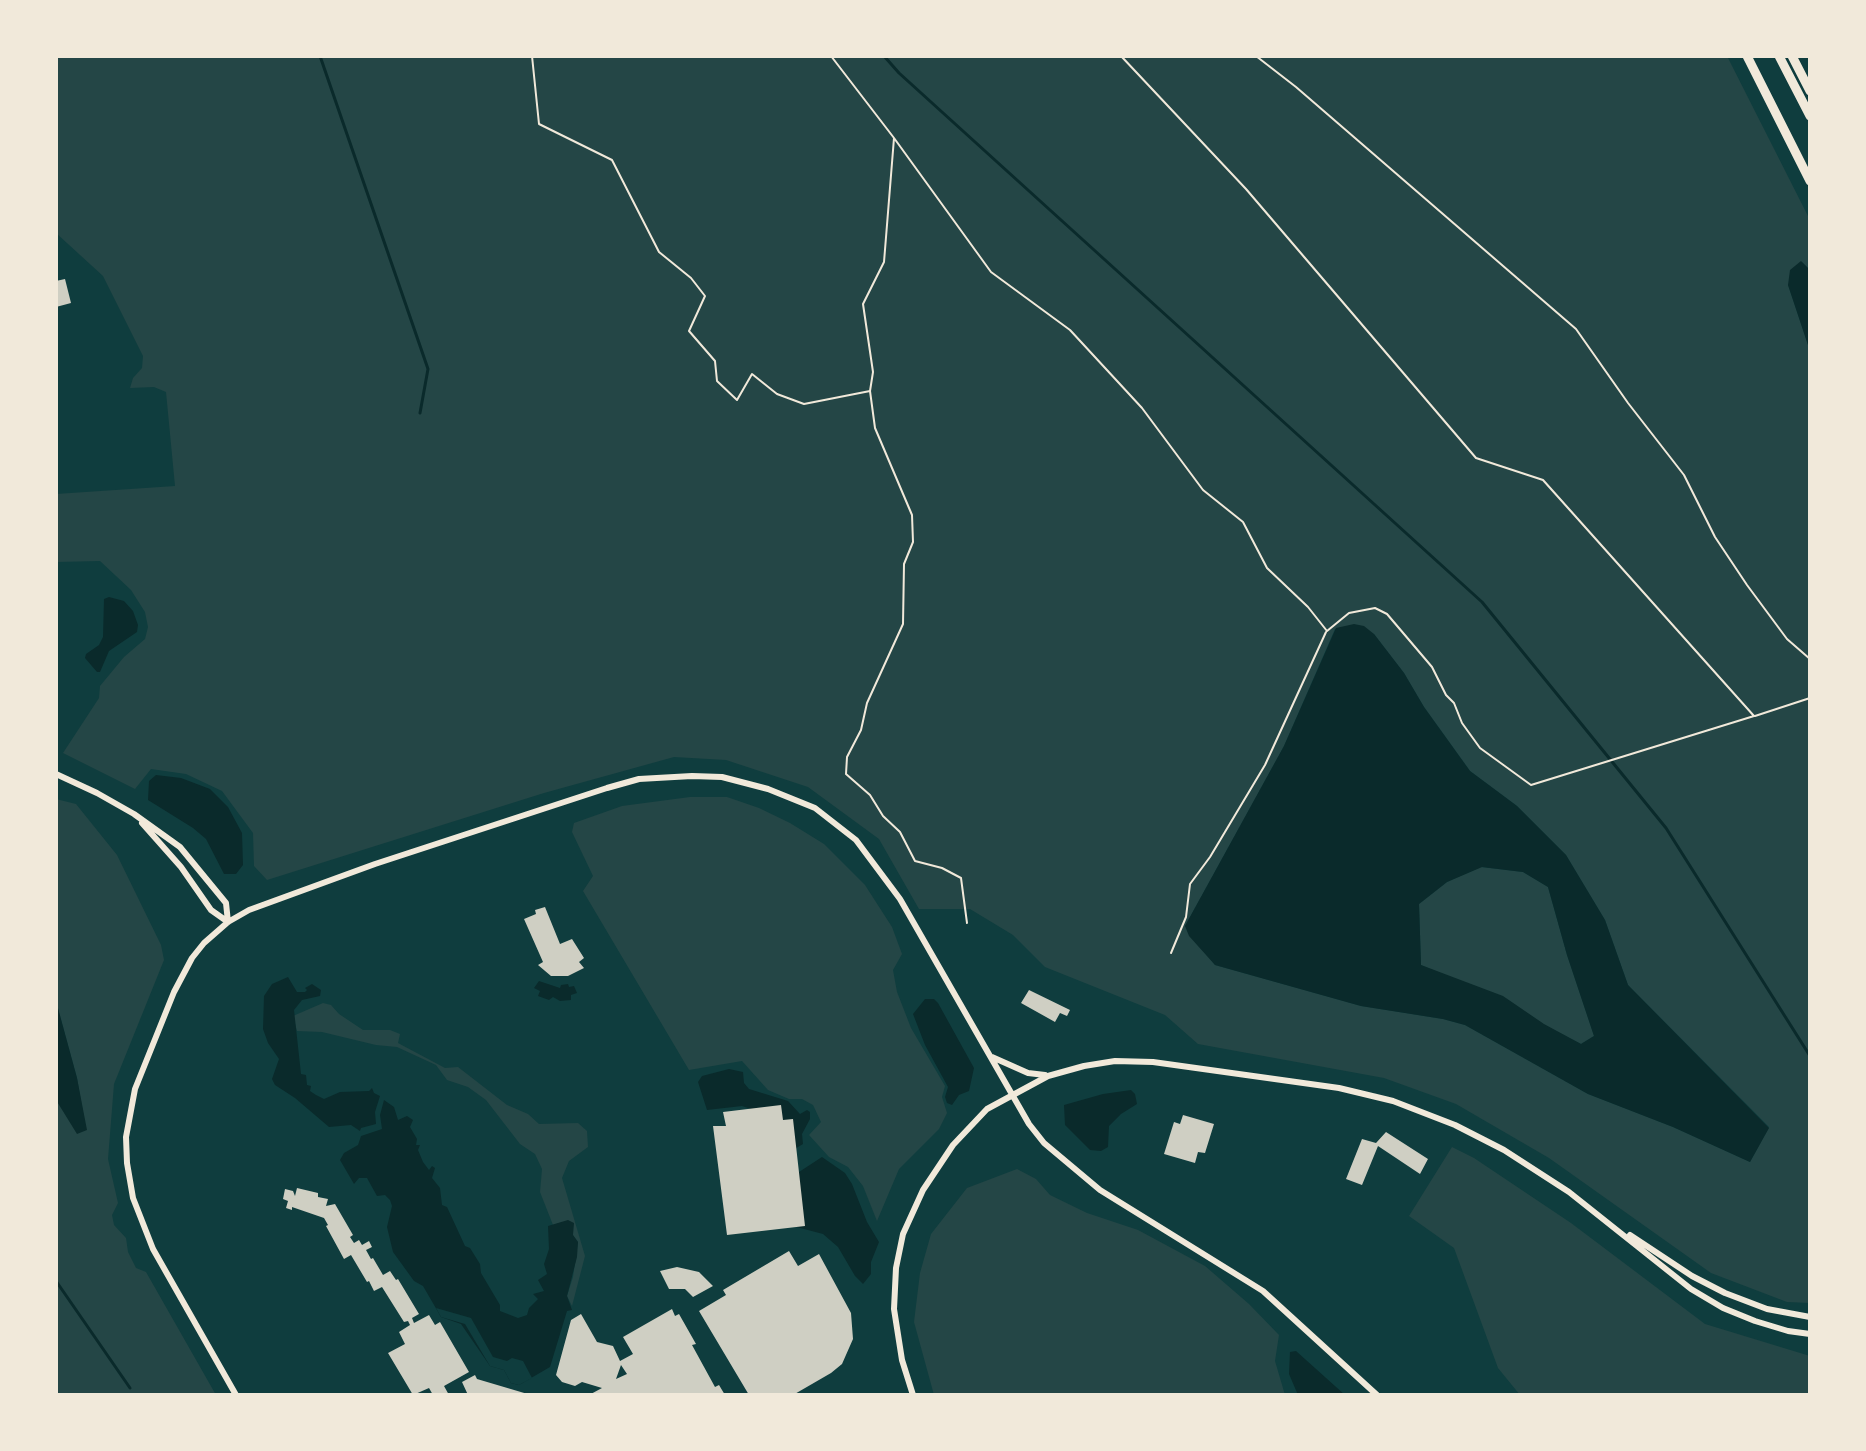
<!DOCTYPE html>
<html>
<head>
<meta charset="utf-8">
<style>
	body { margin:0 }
	#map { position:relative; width:1866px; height:1451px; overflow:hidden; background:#0f3d3e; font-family:"Work Sans",sans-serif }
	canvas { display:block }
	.frame { position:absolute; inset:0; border:58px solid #f1e9da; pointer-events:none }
</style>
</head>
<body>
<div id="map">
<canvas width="1866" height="1451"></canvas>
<div class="frame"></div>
</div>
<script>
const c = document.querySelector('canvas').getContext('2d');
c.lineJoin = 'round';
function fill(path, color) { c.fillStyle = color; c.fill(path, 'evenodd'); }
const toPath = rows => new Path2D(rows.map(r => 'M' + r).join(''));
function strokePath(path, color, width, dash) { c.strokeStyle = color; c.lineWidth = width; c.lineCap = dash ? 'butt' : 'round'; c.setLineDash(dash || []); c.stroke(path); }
fill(toPath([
	[56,56,1727,56,1810,220,1810,270,1802,262,1788,285,1810,351,1810,1303,1787,1302,1711,1273,1549,1158,1456,1104,1384,1078,1198,1044,1165,1015,1045,967,1013,935,970,909,919,909,879,839,808,787,726,760,674,757,544,793,267,880,254,866,253,833,222,791,186,774,151,769,135,789,63,753,99,698,100,686,124,657,145,639,148,627,145,612,131,590,100,561,56,562,56,494,175,486,166,392,154,387,130,388,133,378,142,368,143,356,103,276,56,233],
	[1335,629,1374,634,1404,673,1424,707,1470,771,1517,806,1566,855,1605,920,1628,985,1769,1127,1750,1162,1673,1127,1588,1094,1465,1025,1443,1019,1361,1006,1215,965,1185,926,1284,746],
	[690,797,727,797,759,808,790,823,824,844,865,885,892,927,902,954,893,970,897,992,911,1028,945,1086,942,1097,947,1113,939,1129,899,1169,877,1221,863,1186,848,1167,829,1157,809,1135,821,1122,813,1105,802,1099,789,1099,768,1090,742,1061,689,1070,583,891,593,876,572,832,574,823,622,806],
	[56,799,76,804,117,855,161,945,164,960,114,1084,108,1159,118,1203,112,1215,114,1225,126,1238,128,1252,136,1268,146,1272,216,1395,56,1395,56,1100,86,1130,77,1078,56,1001],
	[1481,867,1523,872,1548,887,1567,955,1594,1036,1581,1044,1454,979,1421,965,1419,904,1447,882],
	[323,1003,331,1005,339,1014,363,1030,390,1030,400,1034,398,1043,445,1068,458,1067,507,1105,528,1114,539,1124,578,1123,587,1131,588,1147,569,1161,562,1178,585,1256,572,1306,567,1296,573,1277,578,1242,563,1222,553,1225,540,1192,542,1169,535,1154,520,1144,486,1100,468,1087,447,1080,436,1065,397,1047,376,1045,322,1032,297,1031,293,1016],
	[1452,1147,1474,1158,1571,1223,1705,1324,1810,1356,1810,1395,1520,1395,1498,1368,1454,1248,1409,1216],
	[1017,1169,1036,1179,1050,1195,1087,1213,1138,1230,1205,1266,1249,1304,1279,1335,1275,1361,1285,1395,934,1395,914,1322,920,1273,931,1234,967,1188]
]), '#244646');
fill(toPath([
	[1801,261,1810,270,1810,351,1788,285,1790,270],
	[109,597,124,601,133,611,138,625,137,632,109,651,100,672,97,672,85,658,86,654,99,645,103,637,104,599],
	[1354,624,1364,626,1374,634,1404,673,1424,707,1470,771,1517,806,1566,855,1605,920,1628,985,1769,1128,1750,1162,1673,1127,1588,1094,1465,1025,1443,1019,1361,1006,1215,965,1189,936,1185,926,1284,746,1336,628],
	[1482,867,1523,872,1548,887,1567,955,1594,1036,1581,1044,1544,1024,1503,996,1421,965,1419,904,1447,882],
	[156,775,181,778,210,789,228,807,242,833,243,865,236,874,224,874,206,839,193,828,148,800,149,781],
	[288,977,297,992,305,992,307,990,305,988,312,984,321,990,320,996,302,1000,294,1010,301,1074,306,1075,307,1085,311,1086,310,1091,316,1095,324,1099,340,1092,369,1091,372,1088,374,1093,380,1096,375,1112,376,1124,361,1128,360,1131,351,1125,329,1127,295,1098,275,1085,272,1079,279,1059,268,1043,263,1029,264,996,272,984],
	[539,981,560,988,561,985,568,984,569,987,574,986,577,993,571,995,571,1000,560,1001,553,997,549,1000,538,996,540,991,534,988],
	[925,999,934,999,938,1003,974,1068,969,1091,959,1095,952,1105,947,1103,945,1097,948,1087,925,1045,913,1014],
	[56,1001,77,1078,87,1130,77,1134,56,1100],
	[729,1069,743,1072,744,1083,749,1089,788,1101,800,1114,807,1110,810,1112,810,1119,802,1134,803,1144,788,1153,751,1109,742,1106,707,1110,698,1082,702,1076],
	[1131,1090,1135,1094,1137,1104,1121,1114,1109,1126,1108,1147,1101,1151,1090,1150,1065,1125,1064,1105,1103,1094],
	[384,1100,394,1107,398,1120,407,1116,413,1120,410,1127,417,1139,416,1145,420,1145,418,1150,423,1162,429,1170,432,1166,435,1168,432,1178,440,1188,442,1205,447,1207,465,1246,470,1248,480,1264,481,1273,500,1305,500,1311,518,1318,527,1315,529,1308,538,1299,533,1294,544,1291,538,1280,547,1274,544,1264,549,1249,548,1226,568,1220,574,1223,573,1235,578,1242,577,1257,567,1296,572,1310,567,1311,550,1367,519,1385,511,1383,504,1370,490,1366,461,1324,441,1317,423,1286,414,1281,393,1252,387,1227,392,1206,390,1200,385,1195,377,1196,367,1178,359,1178,354,1184,340,1160,344,1153,358,1145,361,1136,382,1129,380,1115],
	[822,1157,845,1173,852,1184,867,1222,879,1242,871,1262,871,1274,863,1284,855,1276,838,1247,823,1234,789,1225,799,1172],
	[1296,1351,1345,1395,1298,1395,1289,1374,1290,1352]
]), '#0a2a2b');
fill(toPath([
	[436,1308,471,1318,493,1357,507,1361,512,1358,523,1361,532,1378,519,1385,511,1383,504,1370,490,1366,465,1324,441,1317]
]), '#0f3d3e');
strokePath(toPath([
	[320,56,428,369,420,413],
	[884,56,899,73,1482,602,1666,828,1810,1056],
	[56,1281,130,1388]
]), '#0a2a2b', 3);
fill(toPath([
	[65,279,71,303,56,307,56,281],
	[545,907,560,944,572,939,584,958,579,962,584,968,568,976,551,976,538,965,543,962,524,919,536,914,535,910],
	[1029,990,1070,1010,1067,1016,1060,1013,1055,1022,1021,1003],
	[781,1105,783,1120,793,1119,805,1226,727,1235,713,1126,726,1126,723,1112],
	[1183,1115,1214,1124,1205,1153,1198,1152,1195,1163,1164,1154,1174,1122,1180,1124],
	[1386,1132,1428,1159,1420,1174,1378,1146,1362,1185,1346,1179,1362,1139,1376,1143],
	[297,1188,318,1193,318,1197,328,1199,326,1206,335,1204,353,1235,350,1237,354,1243,359,1240,362,1245,369,1241,372,1247,366,1250,371,1259,373,1258,383,1275,390,1271,396,1280,398,1279,419,1314,412,1318,414,1323,429,1315,435,1325,440,1322,469,1372,444,1386,449,1395,433,1395,429,1388,413,1395,388,1353,405,1344,399,1332,410,1325,408,1321,404,1322,382,1287,374,1291,369,1281,367,1282,351,1255,344,1259,326,1226,328,1225,324,1218,292,1207,292,1210,286,1208,288,1201,283,1199,285,1189,293,1191,295,1196],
	[789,1251,798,1266,819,1254,851,1313,853,1339,842,1364,831,1373,793,1395,749,1395,699,1311,726,1295,723,1290],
	[677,1267,699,1272,713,1286,693,1297,685,1289,669,1289,660,1271],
	[672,1309,675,1316,679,1314,696,1344,692,1345,715,1387,719,1385,725,1395,589,1395,602,1388,582,1382,575,1386,562,1382,556,1375,571,1320,581,1314,597,1342,613,1346,620,1361,633,1354,623,1337],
	[621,1365,627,1374,616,1379],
	[475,1375,477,1379,531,1395,468,1395,462,1382]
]), '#cfcfc3');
strokePath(toPath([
	[532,56,539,124,612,160,659,252,691,278,705,296,689,331,715,361,717,381,737,400,752,374,777,394,804,404,870,391],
	[831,56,894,138,884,262,863,304,873,372,870,391,875,428,912,515,913,542,904,564,903,624,867,703,861,730,847,757,846,774,870,795,883,816,900,832,915,861,942,868,961,878,967,923],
	[1256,56,1296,87,1576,329,1628,403,1684,475,1715,537,1747,585,1787,639,1810,659],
	[894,138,991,272,1070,330,1142,408,1203,490,1243,522,1267,568,1308,607,1327,631,1349,613,1375,608,1387,614,1432,667,1446,695,1454,703,1462,723,1480,748,1531,785,1754,716,1543,480,1476,458,1246,189,1121,56],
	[1755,716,1810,698],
	[1171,953,1186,917,1190,884,1210,857,1265,765,1326,632]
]), '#f1e9da', 2);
strokePath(toPath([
	[56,774,97,793,134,814,180,847,226,903,228,922],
	[142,823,181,867,211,910,228,922],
	[992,1057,1028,1073,1045,1075],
	[1630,1235,1692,1276,1725,1293,1767,1309,1810,1317],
	[236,1395,153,1249,133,1198,127,1163,126,1137,135,1089,174,992,192,958,204,943,228,922,249,910,375,864,607,788,639,779,692,776,722,777,768,789,815,808,856,840,900,899,1029,1124,1044,1143,1100,1190,1263,1291,1377,1395],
	[913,1395,902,1360,894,1309,896,1268,903,1234,923,1190,953,1145,987,1109,1048,1076,1084,1066,1115,1061,1153,1062,1339,1088,1393,1101,1455,1125,1504,1150,1569,1192,1691,1289,1723,1308,1755,1321,1788,1331,1810,1334]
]), '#f1e9da', 6);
strokePath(toPath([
	[1747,56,1810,181],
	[1779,56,1810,116],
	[1792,56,1810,91]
]), '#f1e9da', 9);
</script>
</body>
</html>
